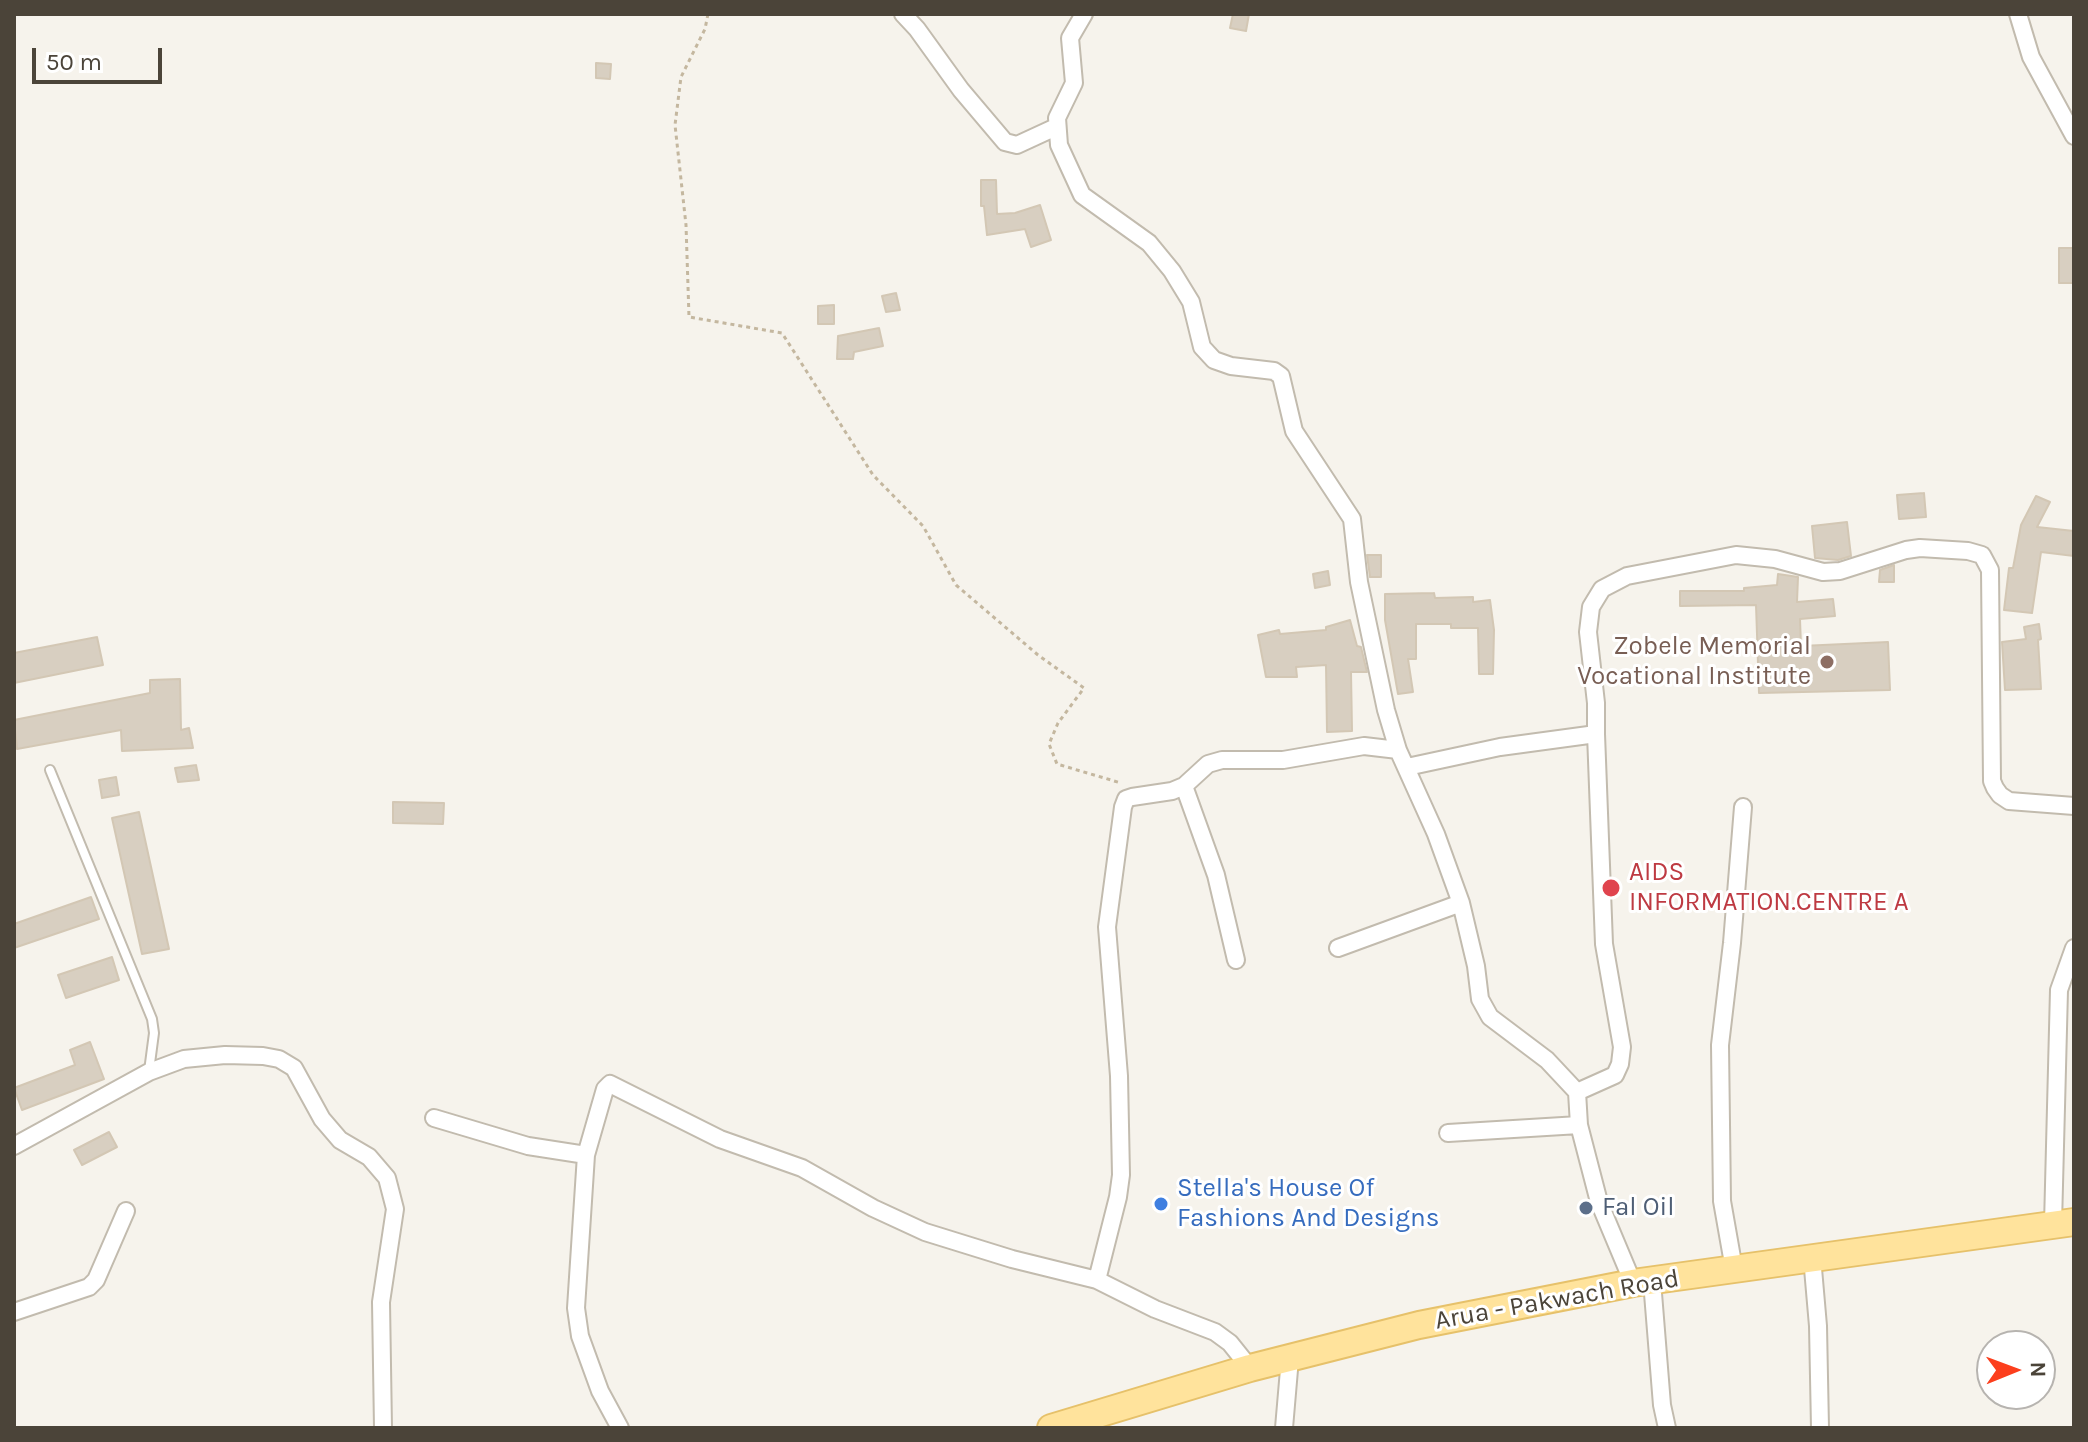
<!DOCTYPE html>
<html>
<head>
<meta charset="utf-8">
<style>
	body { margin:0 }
	#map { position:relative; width:2088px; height:1442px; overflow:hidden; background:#f6f3ec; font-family:Karla,sans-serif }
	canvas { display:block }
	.frame { position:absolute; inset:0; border:16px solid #4b4439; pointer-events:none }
	.north { position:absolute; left:1976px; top:1330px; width:80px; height:80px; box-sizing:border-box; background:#fff; border:2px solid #b7b4b0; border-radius:50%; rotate:89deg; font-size:22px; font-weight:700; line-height:32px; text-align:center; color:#4b4439 }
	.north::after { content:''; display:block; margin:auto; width:28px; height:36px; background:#fc3f1d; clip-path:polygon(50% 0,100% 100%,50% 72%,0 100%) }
	.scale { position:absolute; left:32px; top:48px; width:130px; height:36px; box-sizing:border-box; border:4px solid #4b4439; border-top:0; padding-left:10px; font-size:24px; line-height:28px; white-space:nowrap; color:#4b4439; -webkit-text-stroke:6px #fff; paint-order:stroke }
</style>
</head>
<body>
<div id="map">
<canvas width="2088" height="1442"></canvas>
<div class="frame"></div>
<div class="north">N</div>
<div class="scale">50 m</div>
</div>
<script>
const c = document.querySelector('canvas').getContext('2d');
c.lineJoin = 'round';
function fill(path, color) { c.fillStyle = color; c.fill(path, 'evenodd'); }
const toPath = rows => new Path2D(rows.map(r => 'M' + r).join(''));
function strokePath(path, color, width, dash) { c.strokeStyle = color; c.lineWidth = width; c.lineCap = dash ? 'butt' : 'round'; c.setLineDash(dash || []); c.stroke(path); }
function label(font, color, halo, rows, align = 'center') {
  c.font = font + ' Karla,sans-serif'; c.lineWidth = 6; c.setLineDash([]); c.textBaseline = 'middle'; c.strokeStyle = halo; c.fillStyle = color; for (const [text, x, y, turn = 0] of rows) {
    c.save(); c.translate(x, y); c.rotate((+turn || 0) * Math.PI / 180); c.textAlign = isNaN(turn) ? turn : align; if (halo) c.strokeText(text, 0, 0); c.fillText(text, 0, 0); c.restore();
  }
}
const building = toPath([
	[1233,14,1249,14,1246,31,1230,28,1233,14],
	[596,63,611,64,610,79,596,78,596,63],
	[981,180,996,180,997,214,1015,213,1040,205,1051,240,1031,247,1025,229,987,235,984,206,981,206,981,180],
	[2059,248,2074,248,2074,283,2059,283,2059,248],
	[896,293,900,310,886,312,882,296,896,293],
	[834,305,834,324,818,324,818,306,834,305],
	[879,328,883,346,854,352,853,359,837,359,838,336,879,328],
	[1924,493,1926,517,1899,519,1897,495,1924,493],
	[2036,496,2050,502,2037,527,2074,531,2074,556,2041,552,2032,613,2004,610,2009,568,2013,568,2021,525,2036,496],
	[1847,522,1851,556,1838,560,1815,558,1812,526,1847,522],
	[1367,555,1381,555,1381,577,1370,577,1367,555],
	[1894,565,1894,582,1879,582,1880,570,1894,565],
	[1328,571,1330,585,1315,588,1313,574,1328,571],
	[1778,574,1798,577,1797,602,1833,599,1835,616,1800,619,1801,646,1888,642,1890,690,1759,693,1756,605,1680,606,1680,591,1744,591,1744,588,1777,585,1778,574],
	[1434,593,1435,598,1473,597,1473,602,1490,600,1494,630,1493,674,1479,674,1478,628,1451,628,1451,624,1416,624,1416,659,1408,659,1413,692,1398,694,1385,620,1385,594,1434,593],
	[1350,620,1357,646,1361,647,1367,672,1351,672,1352,731,1327,732,1326,665,1296,667,1297,677,1266,677,1258,635,1279,630,1280,634,1326,630,1326,627,1350,620],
	[2039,624,2041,639,2038,640,2041,689,2005,690,2002,642,2026,639,2024,627,2039,624],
	[97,637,103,665,14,683,14,653,97,637],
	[180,679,181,730,189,728,193,748,122,751,121,730,17,749,14,720,150,693,150,680,180,679],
	[196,765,199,780,178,782,175,768,196,765],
	[116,777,119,795,102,798,99,780,116,777],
	[393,802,444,803,443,824,393,823,393,802],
	[139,812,169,949,142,954,112,818,139,812],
	[91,897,99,919,14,948,14,924,91,897],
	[112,957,119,980,66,998,58,975,112,957],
	[90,1042,104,1079,22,1110,14,1088,75,1065,70,1050,90,1042],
	[109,1132,117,1147,82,1165,74,1150,109,1132]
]);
fill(building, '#d8cfc1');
strokePath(building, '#d3c7b4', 2);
const service = toPath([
	[50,770,152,1019,154,1033,149,1071]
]);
const minor = toPath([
	[903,14,917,29,961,90,1005,142,1017,145,1056,127],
	[1084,14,1070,38,1074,83,1057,118,1059,145,1082,195,1149,243,1172,271,1191,302,1202,347,1214,360,1231,366,1274,371,1281,376,1294,431,1352,519,1359,582,1386,710,1398,750,1436,834,1461,903,1476,966,1480,999,1490,1017,1547,1060,1577,1092],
	[2018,14,2031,57,2074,136],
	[1596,734,1596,703,1588,632,1591,607,1602,589,1627,576,1736,555,1775,559,1823,572,1840,571,1906,550,1920,548,1968,551,1982,555,1990,570,1992,781,1995,788,2000,795,2009,801,2074,806],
	[1407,767,1500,747,1596,734,1604,944,1622,1047,1620,1064,1615,1075,1577,1092,1579,1125,1599,1202,1633,1283],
	[1184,786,1216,875,1236,960],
	[1338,948,1461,903],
	[434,1118,528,1146,586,1155],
	[1448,1133,1579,1125],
	[14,1146,149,1072,184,1059,225,1055,263,1056,279,1059,294,1068,322,1119,340,1140,369,1157,387,1178,395,1209,381,1302,383,1428],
	[2053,1224,2059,990,2074,948],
	[1812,1257,1818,1326,1820,1428],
	[1734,1269,1722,1201,1720,1045,1732,943,1743,807],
	[1652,1281,1662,1405,1667,1428],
	[14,1312,89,1287,96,1280,126,1211],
	[1250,1368,1230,1343,1215,1332,1155,1309,1097,1280,1118,1197,1121,1175,1119,1076,1107,927,1123,807,1126,799,1132,797,1172,791,1184,786,1208,764,1222,760,1283,760,1364,746,1398,750],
	[620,1428,600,1391,580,1336,576,1308,586,1155,605,1089,610,1084,720,1139,802,1168,873,1208,925,1232,1012,1259,1097,1280],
	[1284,1428,1290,1358]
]);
const primary = toPath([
	[1051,1428,1250,1368,1419,1325,1633,1283,2074,1222]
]);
strokePath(service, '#c2bbae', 12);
strokePath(minor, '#c2bbae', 20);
strokePath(primary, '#e6c16a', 30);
strokePath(toPath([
	[708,14,705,29,681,77,675,125,686,225,689,317,782,333,873,475,923,526,956,585,1038,655,1084,688,1058,723,1049,744,1057,764,1121,783]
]), '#c4b79f', 3, [4, 4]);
strokePath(service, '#fff', 8);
strokePath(minor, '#fff', 16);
strokePath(primary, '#ffe39c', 26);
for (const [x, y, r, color] of [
	[1827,662,8,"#8d6e63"],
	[1611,888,10,"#e0444e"],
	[1161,1204,8,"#3f7fe0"],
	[1586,1208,8,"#5c6f8a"]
]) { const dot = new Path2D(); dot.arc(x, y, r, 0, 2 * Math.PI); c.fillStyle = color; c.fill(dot); strokePath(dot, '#fff', 3); }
label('26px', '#785e54', '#fff', [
	["Zobele Memorial",1811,647],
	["Vocational Institute",1811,677]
], 'right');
label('26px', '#be3a42', '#fff', [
	["AIDS",1629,873],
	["INFORMATION.CENTRE A",1629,903]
], 'left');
label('26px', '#366cbe', '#fff', [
	["Stella's House Of",1177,1189],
	["Fashions And Designs",1177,1219]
], 'left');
label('26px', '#4e5e75', '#fff', [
	["Fal Oil",1602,1208]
], 'left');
label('26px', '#4b4439', '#fff', [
	["Arua - Pakwach Road",1557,1300,-10]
]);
</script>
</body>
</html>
